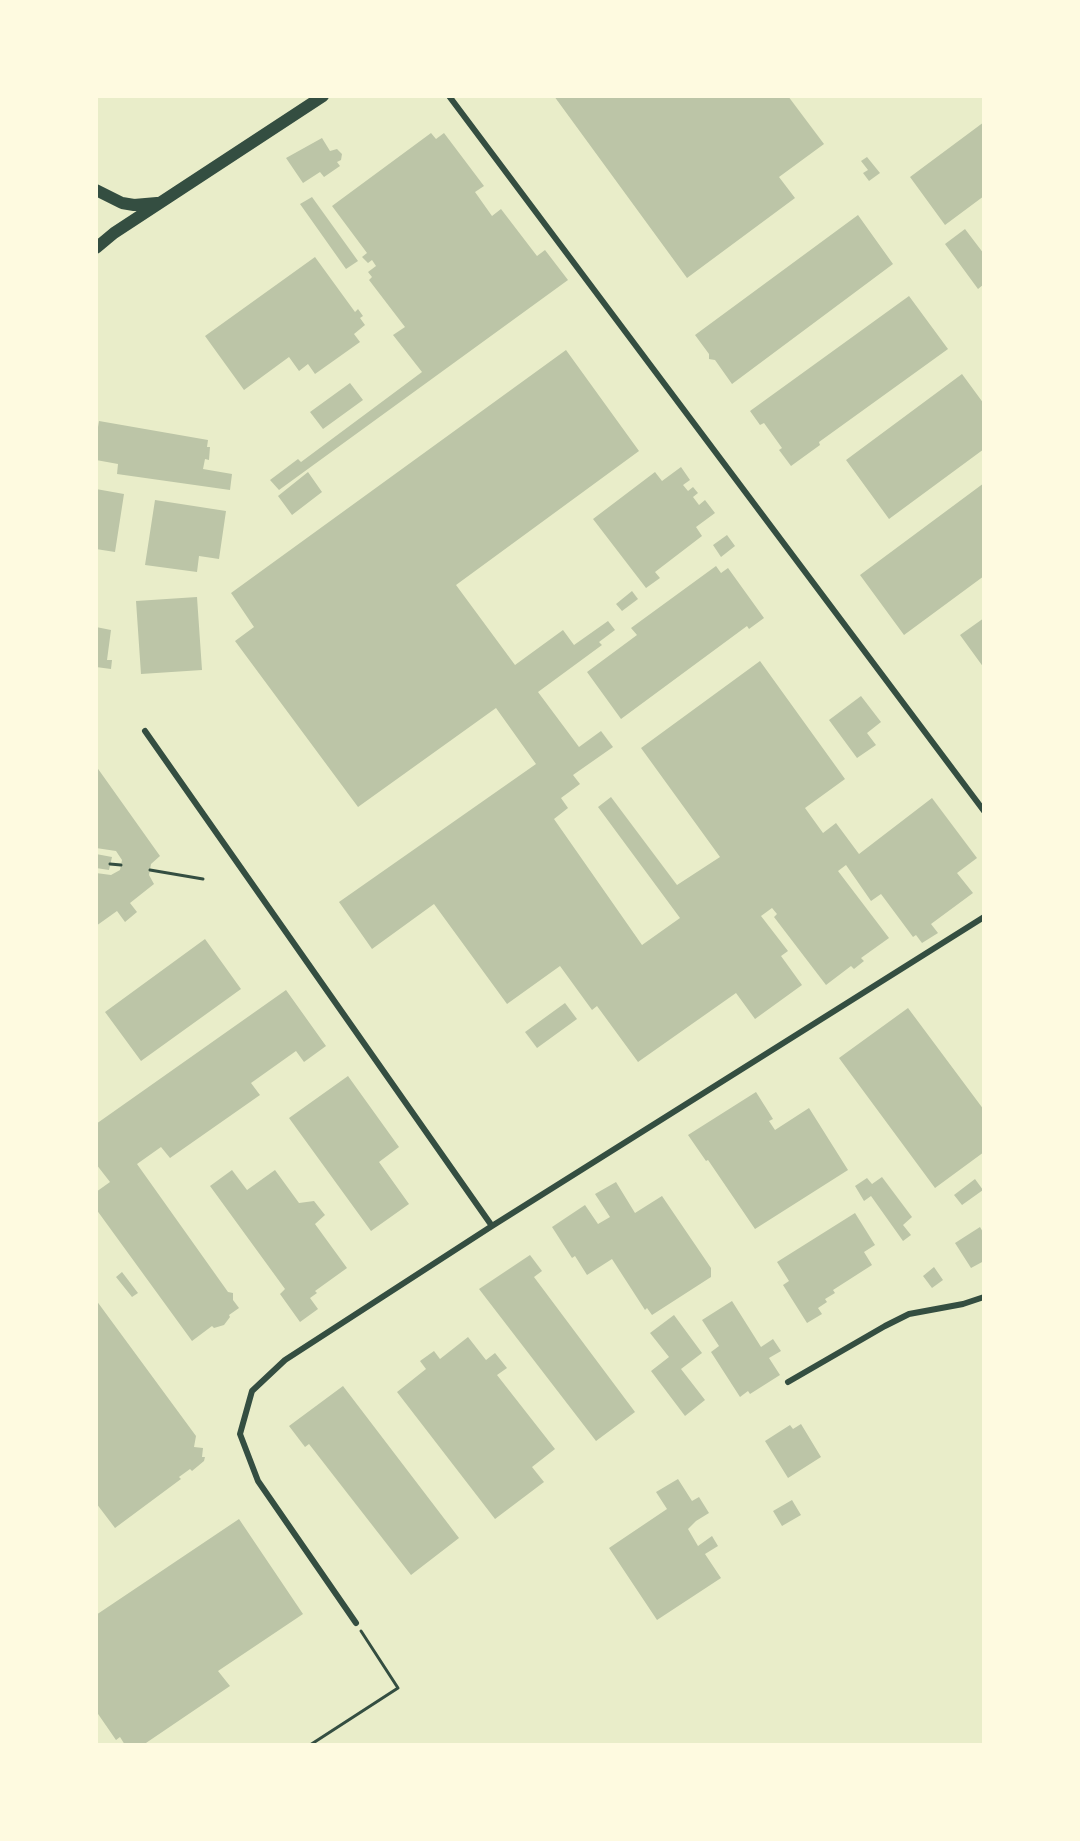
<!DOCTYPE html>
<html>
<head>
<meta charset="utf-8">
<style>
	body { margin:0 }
	#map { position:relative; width:1080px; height:1841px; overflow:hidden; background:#e9edc9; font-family:Montserrat,sans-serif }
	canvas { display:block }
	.frame { position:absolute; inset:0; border:98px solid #fefae0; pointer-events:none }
</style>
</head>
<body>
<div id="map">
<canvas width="1080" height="1841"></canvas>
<div class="frame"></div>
</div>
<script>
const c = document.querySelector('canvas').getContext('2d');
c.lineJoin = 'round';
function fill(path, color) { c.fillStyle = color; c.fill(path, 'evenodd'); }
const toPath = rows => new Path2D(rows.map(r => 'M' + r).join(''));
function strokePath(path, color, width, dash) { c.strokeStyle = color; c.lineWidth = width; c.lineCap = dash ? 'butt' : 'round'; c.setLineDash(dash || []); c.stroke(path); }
fill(toPath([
	[554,96,788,96,824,144,779,177,795,198,687,278],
	[984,122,984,196,945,225,910,177],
	[431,133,436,139,444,133,484,186,475,192,492,216,501,209,537,256,545,250,568,280,279,490,270,480,298,459,301,462,422,372,393,335,405,327,369,280,372,277,368,272,376,266,372,260,368,263,362,257,367,253,332,206],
	[322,138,330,151,337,149,342,154,341,160,337,162,340,166,324,177,320,172,303,183,286,158],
	[867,157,880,173,869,181,863,173,868,170,861,161],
	[312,197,358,261,346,269,300,204],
	[858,215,893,264,732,384,715,360,709,359,709,354,695,335],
	[965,229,984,254,984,284,978,289,945,244],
	[315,257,355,312,358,309,363,316,360,318,365,325,354,334,360,342,315,374,308,364,299,371,289,357,244,390,205,336],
	[909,296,948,349,819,442,820,445,791,466,779,450,782,448,764,423,760,425,750,411],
	[566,350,639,451,456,585,515,665,563,630,574,645,608,621,615,630,599,642,602,645,538,692,579,747,601,731,613,747,573,775,580,784,561,798,568,808,554,819,642,945,680,918,598,807,611,797,677,885,720,857,641,748,760,661,845,779,805,808,823,833,836,823,859,854,932,798,977,858,957,873,973,893,931,924,938,933,922,943,916,935,913,937,881,894,871,901,846,865,838,871,889,938,861,958,864,961,854,969,851,966,826,985,774,917,777,914,772,908,761,916,788,951,781,956,802,985,755,1019,736,993,638,1062,597,1006,592,1010,560,966,507,1004,434,904,372,949,339,902,536,764,496,708,358,807,235,641,254,627,231,593],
	[962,374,984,404,984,449,889,519,846,460],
	[350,383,363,400,323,429,310,412],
	[99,421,208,440,207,447,210,447,209,460,205,459,203,469,232,474,230,490,117,474,118,464,96,460,96,439],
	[681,467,690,480,683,485,688,491,693,487,698,493,693,497,699,505,705,500,715,513,696,527,702,536,655,572,660,578,646,588,593,519,655,472,662,481],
	[308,472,322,492,292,515,278,496],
	[984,483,984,576,904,635,860,575],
	[96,489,124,494,115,552,96,549],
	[155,500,226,511,219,559,199,556,197,572,145,565],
	[727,535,735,546,721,557,713,545],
	[716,566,721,573,728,568,764,618,749,629,747,626,621,719,587,672,637,635,631,628],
	[632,591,638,599,622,611,616,604],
	[197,597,202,670,141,674,136,601],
	[984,618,984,668,960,635],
	[96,627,111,630,107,660,112,660,111,669,96,667],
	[861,696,881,722,867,733,876,745,857,758,829,720],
	[96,766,160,856,151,864,149,875,154,884,130,903,137,912,125,922,117,911,96,926,96,873,111,875,120,870,122,860,116,851,96,848],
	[96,854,112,857,109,870,96,868],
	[205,939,241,989,141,1061,105,1012],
	[286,990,326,1046,304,1062,296,1051,251,1083,260,1095,170,1158,161,1147,137,1164,228,1292,233,1293,233,1300,239,1308,229,1315,230,1317,224,1325,214,1328,212,1326,192,1341,96,1209,96,1192,110,1182,96,1164,96,1124],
	[565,1003,577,1019,537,1048,525,1032],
	[908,1008,984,1110,984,1152,935,1188,839,1058],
	[348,1076,399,1147,379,1162,409,1204,371,1231,289,1118],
	[756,1092,773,1119,769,1121,775,1130,809,1108,848,1170,755,1229,708,1160,706,1161,688,1135],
	[232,1170,247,1190,275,1170,299,1203,314,1201,325,1215,315,1224,347,1268,315,1291,317,1293,310,1298,318,1309,300,1322,280,1294,285,1289,210,1186],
	[882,1177,912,1217,903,1225,911,1235,903,1241,871,1196,864,1201,855,1186,867,1178,872,1184],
	[975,1179,983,1190,962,1205,954,1195],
	[616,1182,635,1213,662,1196,711,1268,711,1277,652,1315,647,1308,645,1310,612,1259,587,1275,575,1256,572,1258,552,1227,585,1205,598,1224,610,1217,595,1194],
	[855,1213,875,1245,864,1252,872,1265,833,1290,835,1293,825,1299,827,1302,818,1308,822,1314,807,1323,783,1285,789,1281,777,1262],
	[980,1227,984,1234,984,1261,971,1268,955,1243],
	[530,1255,542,1271,534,1277,635,1412,596,1441,479,1289],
	[934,1267,943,1280,932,1288,923,1276],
	[122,1272,138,1293,132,1297,116,1277],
	[96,1300,196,1436,194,1447,203,1448,202,1457,205,1457,204,1461,192,1471,190,1469,179,1477,181,1479,115,1528,96,1503],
	[732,1301,761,1347,773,1339,781,1351,769,1358,780,1375,750,1394,748,1391,740,1397,711,1352,719,1346,702,1320],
	[674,1315,702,1353,681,1369,705,1400,685,1416,651,1371,669,1357,650,1333],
	[468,1337,486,1360,495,1353,507,1368,497,1375,555,1449,532,1467,544,1482,495,1519,397,1392,426,1369,420,1361,434,1351,440,1359],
	[343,1386,459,1538,411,1575,309,1444,305,1447,289,1426],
	[801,1424,821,1457,788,1478,765,1441,790,1425,793,1429],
	[678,1479,692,1501,699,1497,709,1513,696,1521,688,1529,698,1546,712,1536,718,1546,705,1554,721,1578,657,1620,609,1548,667,1509,656,1492],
	[792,1500,801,1515,782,1526,773,1511],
	[239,1519,303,1614,218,1671,230,1686,143,1745,125,1745,120,1737,116,1740,96,1711,96,1615]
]), '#bcc5a7');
strokePath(toPath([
	[110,864,121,865],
	[150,870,203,879],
	[310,1745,398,1688,361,1631]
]), '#344e41', 3);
strokePath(toPath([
	[449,96,984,811],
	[145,731,492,1226],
	[788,1382,885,1326,909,1314,963,1304,984,1297],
	[356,1623,258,1481,240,1434,252,1391,285,1360,492,1226,984,917]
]), '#344e41', 6);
strokePath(toPath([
	[96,190,122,203,134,205,157,203],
	[96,248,114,233,323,96]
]), '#344e41', 12);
</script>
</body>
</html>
